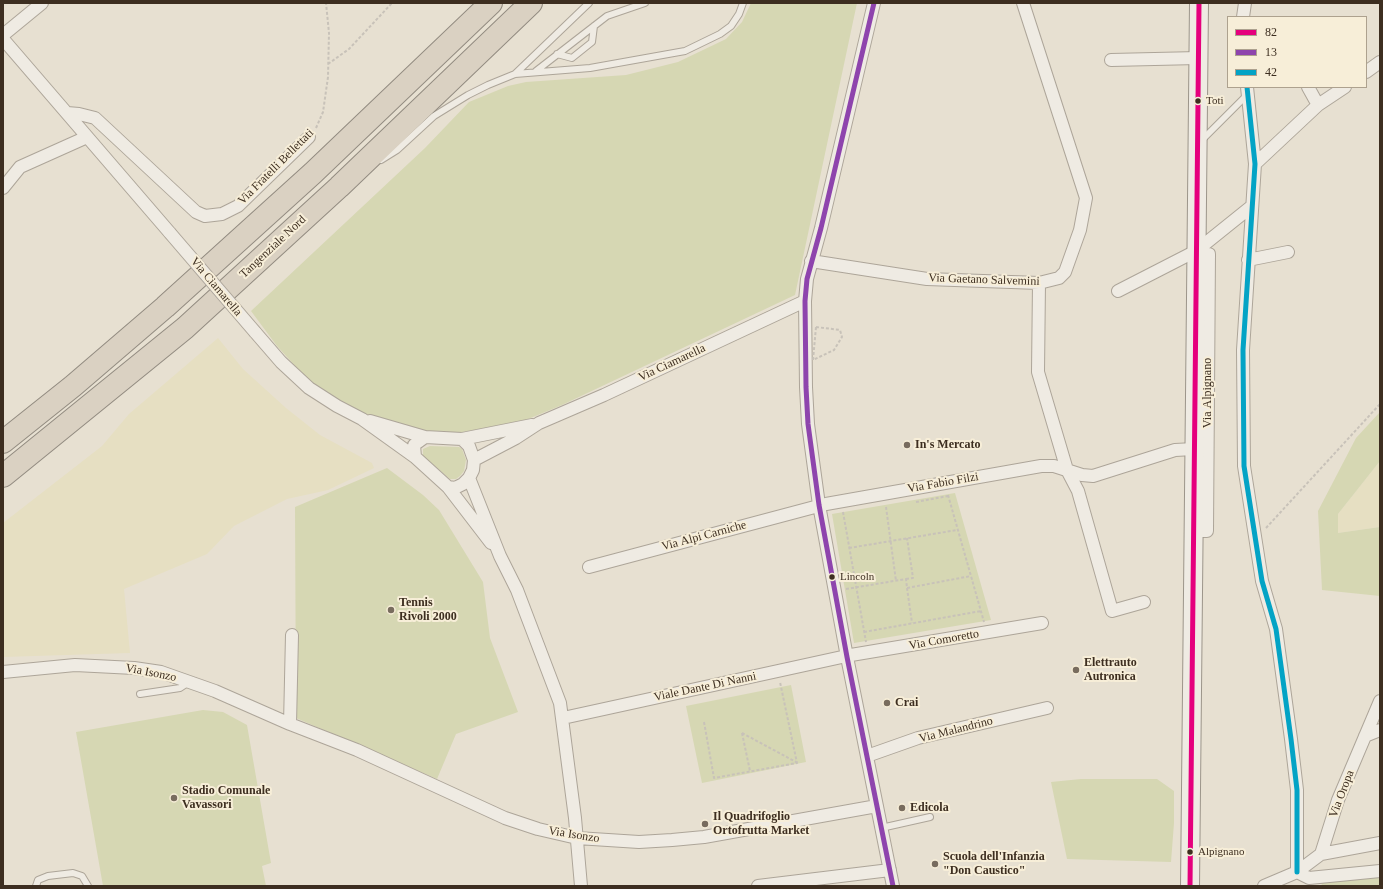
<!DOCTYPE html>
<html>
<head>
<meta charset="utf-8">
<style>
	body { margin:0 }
	#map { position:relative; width:1383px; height:889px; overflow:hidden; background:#e7e0d1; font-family:Georgia,serif }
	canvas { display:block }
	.frame { position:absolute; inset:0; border:4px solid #3d2e20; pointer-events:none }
	.legend { position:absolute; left:1227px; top:16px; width:140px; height:72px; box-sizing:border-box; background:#f7eed8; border:1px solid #ada18e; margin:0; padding:5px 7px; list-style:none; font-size:12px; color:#3d2e20 }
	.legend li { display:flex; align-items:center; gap:8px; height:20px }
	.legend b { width:20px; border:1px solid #ada18e }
</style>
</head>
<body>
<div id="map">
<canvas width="1383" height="889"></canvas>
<div class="frame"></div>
<ul class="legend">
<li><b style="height:5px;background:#e5007d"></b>82</li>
<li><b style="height:5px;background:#8e44ad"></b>13</li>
<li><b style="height:5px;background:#03a3c5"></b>42</li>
</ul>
</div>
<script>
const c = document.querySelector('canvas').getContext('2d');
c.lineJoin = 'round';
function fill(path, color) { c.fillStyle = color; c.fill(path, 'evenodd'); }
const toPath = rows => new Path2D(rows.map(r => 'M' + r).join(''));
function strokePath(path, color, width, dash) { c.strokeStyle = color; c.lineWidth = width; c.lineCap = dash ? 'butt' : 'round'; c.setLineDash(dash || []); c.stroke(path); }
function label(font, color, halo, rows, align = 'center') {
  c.font = font + ' Georgia,serif'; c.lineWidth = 4; c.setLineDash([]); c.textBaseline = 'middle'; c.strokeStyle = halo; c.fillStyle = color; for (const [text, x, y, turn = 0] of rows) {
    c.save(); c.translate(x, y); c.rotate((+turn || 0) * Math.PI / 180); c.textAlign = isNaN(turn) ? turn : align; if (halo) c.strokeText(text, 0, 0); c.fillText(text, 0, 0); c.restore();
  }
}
fill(toPath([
	[218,338,243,369,286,408,320,435,372,463,374,468,328,490,287,499,234,526,207,554,124,589,130,653,3,657,3,523,102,446,129,414],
	[1380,461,1380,527,1338,533,1338,514]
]), '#e6dfc2');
fill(toPath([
	[751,3,857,3,795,295,562,405,521,422,457,433,432,432,392,423,365,414,333,398,306,378,277,346,251,311,425,148,469,102,508,86,526,82,626,75,678,62,726,39,742,22],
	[1380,412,1380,461,1338,514,1338,533,1380,527,1380,596,1322,590,1318,511,1356,438],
	[430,446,459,447,462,449,466,460,464,471,460,476,456,479,450,479,423,456,423,449],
	[387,468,423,495,439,510,483,582,490,638,518,712,456,734,437,779,296,718,295,507],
	[955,493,991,620,854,643,832,514],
	[791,685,806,762,702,783,686,706],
	[203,710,223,712,247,725,271,863,262,866,266,886,103,886,76,732],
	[1081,779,1157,779,1174,791,1174,823,1171,862,1067,859,1051,782],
	[1380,875,1380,886,1322,886,1321,881]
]), '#d6d7b3');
const lane = toPath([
	[557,54,572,58,592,42,594,26],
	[536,71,607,16,645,3],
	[515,74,589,3],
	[1201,141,1247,95],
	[381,160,397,150,434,116,468,95,488,85,515,74,590,68,685,51,720,34,731,26,739,14,743,3],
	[140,694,180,688,189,682],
	[881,828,930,817],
	[36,886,38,880,48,876,73,873,82,876,88,886]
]);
const street = toPath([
	[874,3,821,228,807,279,805,301,806,387,808,424,819,505,847,657,893,886],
	[1243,17,1245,3],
	[3,35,42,3],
	[3,39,170,233],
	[1111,60,1198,58],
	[1366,72,1380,62],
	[1247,87,1255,164,1243,350,1244,466,1262,581,1276,629,1291,739,1297,790,1297,872],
	[1308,87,1318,105],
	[67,113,79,114,95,118,196,212,205,216,222,214,238,206,309,137],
	[1255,164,1318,105,1345,87],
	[3,188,20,167,87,137],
	[1248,260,1288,252],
	[811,261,927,279,1039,283,1059,278,1065,272,1080,230,1086,198,1023,3],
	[1039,283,1038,372,1067,470,1078,491,1112,611,1144,602],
	[1118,291,1196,251,1252,206],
	[255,332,281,362,309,388,337,406,362,419,415,457],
	[370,421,425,437],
	[425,437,462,439,469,446,474,460,473,470,469,478,463,484,455,488,448,487,415,457,414,445,425,437],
	[462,439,532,425],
	[474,460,516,438,539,423,604,395,805,301],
	[469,478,500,556,517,590,560,703,575,818,581,886],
	[448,487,491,543],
	[1194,531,1207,531,1209,254,1196,251],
	[589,567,826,504,1041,466,1054,466,1082,475,1093,476,1175,450,1194,449],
	[3,672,75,665,134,668,161,672,215,691,290,724,357,750,505,818,538,829,577,838,639,842,672,840,704,837,877,806],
	[563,718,851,655,1042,623],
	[290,724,292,635],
	[1365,736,1380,730],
	[867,756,918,738,1047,708],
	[1321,854,1338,800,1380,701],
	[1297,872,1309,878,1380,871],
	[758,886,890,870],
	[1264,886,1297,872,1321,854,1380,843]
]);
const secondary = toPath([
	[1190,886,1199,3]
]);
const highway = toPath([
	[3,442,73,386,165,307,313,173,491,3],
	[3,476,185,328,339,187,531,3]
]);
strokePath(lane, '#ada599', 8);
strokePath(street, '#ada599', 14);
strokePath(secondary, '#9c958a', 20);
strokePath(highway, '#928b80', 24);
strokePath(toPath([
	[328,64,349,49,392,3],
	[316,128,323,112,328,77,329,33,326,3],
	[816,327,840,330,842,337,834,350,813,360,816,327],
	[948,495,984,622],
	[916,502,948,496],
	[886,507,896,581],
	[843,512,866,642],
	[1266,528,1380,404],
	[849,548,957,530],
	[906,579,913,578,907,538],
	[907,588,912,623],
	[846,589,906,579,907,588,971,576],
	[864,632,981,611],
	[704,722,714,778,797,763,780,682],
	[742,733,796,762],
	[742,733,750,771]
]), '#c8c2b9', 2, [3, 2]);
strokePath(lane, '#efebe3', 6);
strokePath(street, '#efebe3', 12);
strokePath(secondary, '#efebe3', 18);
strokePath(highway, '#dad1c2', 22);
const streetBridge = toPath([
	[170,233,255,332]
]);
strokePath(streetBridge, '#ada599', 14, []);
strokePath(streetBridge, '#efebe3', 12);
strokePath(toPath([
	[1190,886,1199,3]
]), '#e5007d', 5);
strokePath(toPath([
	[874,3,821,228,807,279,805,301,806,387,808,424,819,505,847,657,893,886]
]), '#8e44ad', 5);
strokePath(toPath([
	[1247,87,1255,164,1243,350,1244,466,1262,581,1276,629,1291,739,1297,790,1297,872]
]), '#03a3c5', 5);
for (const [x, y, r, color] of [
	[1198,101,3.5,"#3d2e20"],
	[907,445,4,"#786c5e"],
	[832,577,3.5,"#3d2e20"],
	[391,610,4,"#786c5e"],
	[1076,670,4,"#786c5e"],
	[887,703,4,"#786c5e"],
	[174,798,4,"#786c5e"],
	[902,808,4,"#786c5e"],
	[705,824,4,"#786c5e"],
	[1190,852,3.5,"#3d2e20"],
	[935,864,4,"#786c5e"]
]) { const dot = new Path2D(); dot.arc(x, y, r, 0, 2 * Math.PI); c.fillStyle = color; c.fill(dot); strokePath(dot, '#f7eed8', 1.5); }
label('11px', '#3d2e20', '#f7eed8', [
	["Toti",1206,101],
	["Lincoln",840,577],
	["Alpignano",1198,852]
], 'left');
label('12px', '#3d2e20', '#f7eed8', [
	["Via Fratelli Bellettati",276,167,-45],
	["Tangenziale Nord",273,247,-43],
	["Via Gaetano Salvemini",984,280,2],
	["Via Ciamarella",216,287,50],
	["Via Ciamarella",672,363,-25],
	["Via Alpignano",1208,393,-90],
	["Via Fabio Filzi",943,483,-10],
	["Via Alpi Carniche",704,536,-15],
	["Via Comoretto",944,640,-10],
	["Via Isonzo",151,673,11],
	["Viale Dante Di Nanni",705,687,-12],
	["Via Malandrino",956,730,-14],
	["Via Oropa",1342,794,-69],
	["Via Isonzo",574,835,9]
]);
label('bold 12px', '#3d2e20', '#f7eed8', [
	["In's Mercato",915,445],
	["Tennis",399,603],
	["Rivoli 2000",399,617],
	["Elettrauto",1084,663],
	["Autronica",1084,677],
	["Crai",895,703],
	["Stadio Comunale",182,791],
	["Vavassori",182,805],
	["Edicola",910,808],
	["Il Quadrifoglio",713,817],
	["Ortofrutta Market",713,831],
	["Scuola dell'Infanzia",943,857],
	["\"Don Caustico\"",943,871]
], 'left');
</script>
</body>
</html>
